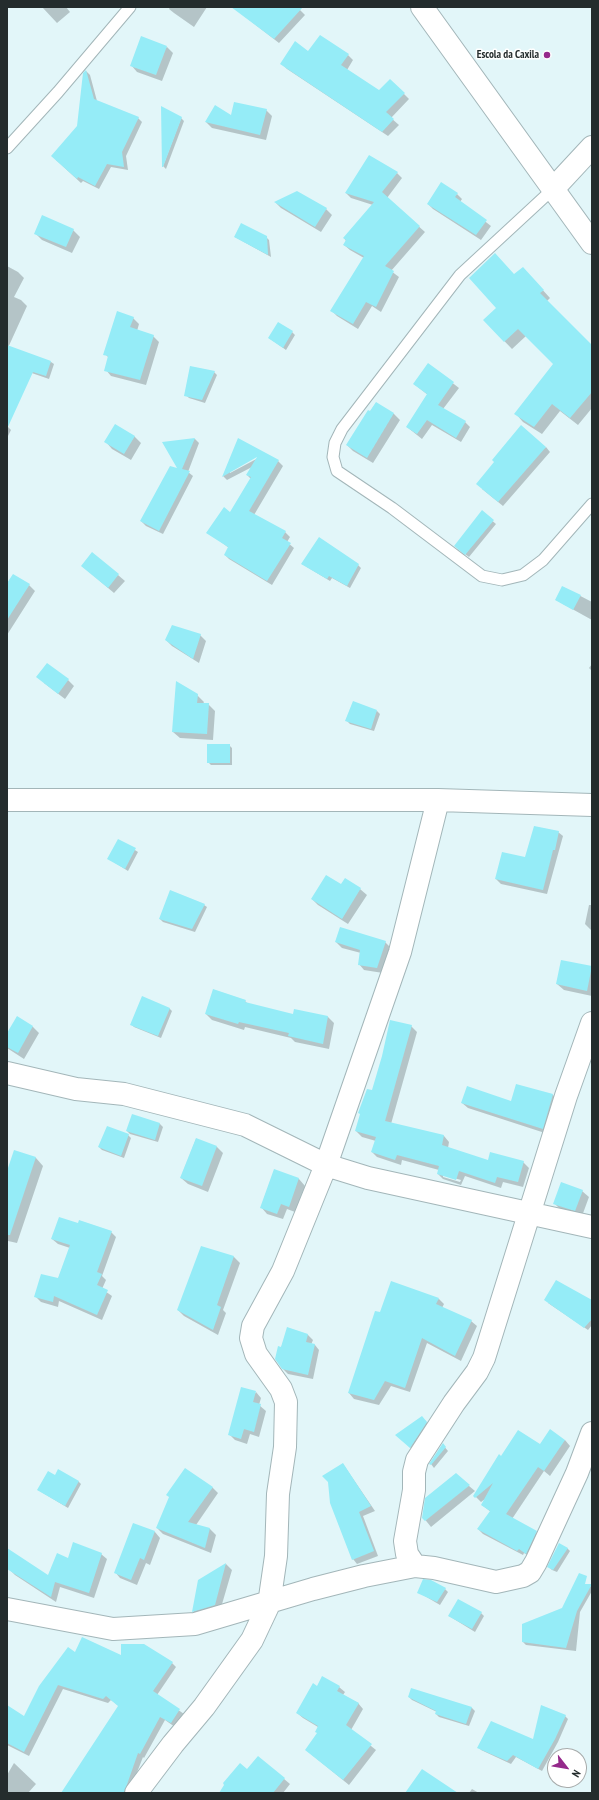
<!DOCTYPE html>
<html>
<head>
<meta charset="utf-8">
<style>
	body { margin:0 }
	#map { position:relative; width:599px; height:1800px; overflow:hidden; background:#e2f6f9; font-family:"PT Sans Narrow",sans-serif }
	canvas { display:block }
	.frame { position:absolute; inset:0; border:8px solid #242c2d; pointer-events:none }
	.north { position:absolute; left:547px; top:1748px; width:40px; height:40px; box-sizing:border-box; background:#fff; border:1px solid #a7abab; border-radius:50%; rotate:121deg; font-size:11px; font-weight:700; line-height:16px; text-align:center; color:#242c2d }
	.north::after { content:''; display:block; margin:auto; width:14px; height:18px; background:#95298b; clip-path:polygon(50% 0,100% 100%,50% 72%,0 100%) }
</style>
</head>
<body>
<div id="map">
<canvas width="599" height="1800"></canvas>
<div class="frame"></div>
<div class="north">N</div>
</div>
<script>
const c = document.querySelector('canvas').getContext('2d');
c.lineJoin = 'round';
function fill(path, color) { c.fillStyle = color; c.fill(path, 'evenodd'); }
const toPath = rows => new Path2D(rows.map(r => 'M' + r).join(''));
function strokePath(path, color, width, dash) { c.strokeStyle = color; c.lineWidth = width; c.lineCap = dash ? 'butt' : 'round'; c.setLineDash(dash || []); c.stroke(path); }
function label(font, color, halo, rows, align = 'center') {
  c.font = font + ' "PT Sans Narrow",sans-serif'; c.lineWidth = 3; c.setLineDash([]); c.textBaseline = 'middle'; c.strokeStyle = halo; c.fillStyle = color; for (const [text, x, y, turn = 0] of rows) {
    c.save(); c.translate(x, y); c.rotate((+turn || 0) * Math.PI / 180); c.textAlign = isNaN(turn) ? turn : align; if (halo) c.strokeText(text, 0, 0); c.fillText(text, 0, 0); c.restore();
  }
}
fill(toPath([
	[42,7,66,7,70,12,57,23],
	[170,7,207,7,194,27,174,13,169,9],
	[251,7,297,7,305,15,279,43,244,16],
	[167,47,173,53,162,81,137,72,131,65],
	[308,52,348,55,353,60,347,70,379,92,390,80,409,99,391,118,399,125,388,136,287,69,282,64],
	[86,71,90,75,97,101,138,118,142,122,126,156,128,170,111,167,99,189,83,181,81,183,56,160,78,127],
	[266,110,272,116,266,140,212,128,206,122],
	[181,118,184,121,166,169,163,166],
	[397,173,402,178,387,198,425,232,391,271,399,277,381,312,372,306,358,329,337,316,332,311,364,258,350,250,344,245,346,241,344,238,373,205,351,198,346,193],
	[457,194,462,199,460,202,491,226,481,240,433,209,428,204],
	[276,203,326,209,332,215,321,232,281,208],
	[73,230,80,237,72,253,42,240,35,233],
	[235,237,266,237,269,240,271,257],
	[7,266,18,272,24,278,14,297,21,300,27,306,7,350],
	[515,275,530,276,550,298,546,302,592,347,592,408,578,425,560,411,542,434,523,422,516,414,555,364,526,336,512,349,484,320,497,308],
	[133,318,139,324,137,331,153,336,159,342,146,385,111,376,106,370,109,358,105,354],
	[292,332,295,335,286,350,269,338],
	[51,362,54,364,49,379,23,370],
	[428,364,459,388,443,409,465,422,470,427,461,442,432,425,422,439,407,427,428,395,414,384],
	[214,372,217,375,205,403,189,398,186,395],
	[376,403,394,414,400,420,373,463,353,451,347,445],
	[7,426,11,430,7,438],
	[134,436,141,443,131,460,112,449,106,442],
	[195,439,199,443,188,472,193,476,163,534,146,526,141,521,179,469,164,443],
	[238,440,278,461,283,466,254,515,285,532,290,537,287,542,294,548,272,585,229,559,225,555,229,548,208,532,231,513,251,479,247,475,252,467,227,480,223,476],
	[261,454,262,456,230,473,230,471],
	[546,447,550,452,503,506,482,489],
	[482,512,496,524,469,557,458,549],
	[302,564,358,565,361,568,350,588,332,578,330,581],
	[82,566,118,575,125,581,114,593],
	[7,585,29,585,35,591,7,635],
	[563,587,592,602,592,620,556,600],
	[200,635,206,641,199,663,172,646,166,640],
	[592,664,592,671,589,668],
	[68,680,74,686,65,699,44,683],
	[197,695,204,702,203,704,208,704,215,711,213,740,180,738,173,732],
	[377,711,380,714,374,731,350,724,347,721],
	[229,745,232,748,232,765,211,765,208,762],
	[558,832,563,836,547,894,501,884,496,879,526,859],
	[119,840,138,852,128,871,109,859],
	[341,885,360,889,367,895,348,924,318,905,312,899],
	[204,905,207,907,195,932,163,922,160,919],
	[589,905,592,905,592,931,585,924],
	[336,942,385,942,391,948,383,973,364,970,359,964,361,953,342,948],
	[562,961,592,967,592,996,564,990,557,984],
	[245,1001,248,1004,293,1015,328,1017,334,1023,329,1049,295,1042,291,1038,245,1027,244,1030,212,1020,206,1014],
	[169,1008,172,1011,161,1038,134,1027,131,1024],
	[17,1017,33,1027,39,1033,24,1059,7,1048,7,1035],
	[411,1026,417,1032,391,1124,444,1136,449,1142,448,1148,489,1161,523,1162,529,1168,523,1187,503,1182,501,1188,465,1176,461,1185,443,1179,438,1174,439,1170,402,1160,401,1165,377,1157,372,1152,376,1141,362,1137,356,1131,373,1091],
	[443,1175,461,1180,460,1182,443,1177],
	[517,1085,553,1095,558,1101,548,1134,468,1108,462,1103,512,1103],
	[133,1115,160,1124,163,1127,158,1142,130,1134,127,1131],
	[128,1135,131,1138,124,1158,102,1150,99,1147],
	[196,1139,217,1147,223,1153,208,1192,188,1184,181,1178],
	[15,1151,36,1158,43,1166,17,1243,8,1241,7,1243,7,1174],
	[274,1171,299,1179,305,1186,295,1212,287,1209,283,1219,267,1214,261,1207],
	[582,1191,589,1197,582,1216,561,1210,555,1204],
	[111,1232,116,1237,102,1276,106,1280,102,1289,112,1296,102,1320,59,1301,58,1307,41,1302,36,1297,58,1279,70,1248,58,1244,52,1239],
	[202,1248,234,1257,240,1263,223,1310,226,1313,218,1335,184,1316,178,1310],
	[439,1299,444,1304,442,1308,471,1321,477,1326,461,1361,427,1343,410,1392,391,1386,379,1405,354,1399,349,1393,381,1313],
	[548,1303,592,1306,592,1325,588,1330],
	[288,1328,308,1335,313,1340,311,1345,315,1345,319,1350,313,1379,288,1374,283,1369,281,1348],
	[256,1392,261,1398,259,1405,266,1411,259,1437,250,1434,247,1444,235,1440,229,1434],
	[425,1420,429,1426,413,1450,400,1438],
	[565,1440,570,1446,550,1476,544,1471,512,1519,536,1532,541,1537,532,1558,524,1553,523,1555,483,1534,478,1529,491,1512,482,1505,485,1499,481,1502,475,1496,501,1457,540,1445],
	[443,1445,448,1451,434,1468,431,1464],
	[343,1464,375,1511,363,1516,378,1556,357,1564,353,1559],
	[456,1475,475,1491,431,1527,423,1517],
	[55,1476,78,1481,81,1484,68,1508,38,1490],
	[212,1487,218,1493,196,1525,210,1529,216,1535,211,1553,163,1534,157,1528],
	[134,1524,155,1532,160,1538,150,1565,146,1563,137,1585,120,1578,115,1572],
	[567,1548,570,1551,557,1572,552,1570,549,1567],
	[101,1554,107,1559,94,1598,60,1587,56,1602,15,1575,10,1570,49,1576,68,1559],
	[226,1564,232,1570,220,1611,199,1617,193,1611,199,1581],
	[592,1585,592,1591,580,1612,576,1651,526,1645,523,1642],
	[445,1589,448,1592,440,1605,418,1592],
	[481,1613,484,1616,475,1632,449,1616],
	[75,1653,172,1663,176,1667,157,1695,184,1714,175,1727,165,1720,144,1758,143,1757,129,1793,62,1793,119,1706,111,1700,108,1703,63,1689,29,1756,7,1745,7,1706,24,1717],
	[318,1687,339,1687,345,1692,343,1695,358,1703,363,1709,351,1730,376,1750,349,1785,306,1750,318,1733,318,1727,303,1718,297,1713],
	[412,1689,472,1708,475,1711,469,1726,439,1717,436,1714,437,1712,412,1700,409,1697],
	[565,1716,568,1719,558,1742,542,1771,516,1757,511,1764,481,1750,479,1747,533,1740],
	[258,1757,290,1784,283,1793,222,1793,247,1771],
	[14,1763,36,1784,28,1793,7,1793,7,1775],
	[472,1789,479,1793,469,1793]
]), '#0003');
fill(toPath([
	[231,7,303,7,274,39],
	[320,35,349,54,341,65,379,90,390,79,405,93,386,112,394,119,382,132,280,64,295,41,308,51],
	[141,36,167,46,156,75,130,66],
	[86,70,94,99,139,117,122,152,124,167,107,164,95,186,78,177,77,179,51,156,77,126,83,73],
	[234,102,267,109,260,135,205,122,215,105,231,115],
	[161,106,182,117,163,167,162,167],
	[369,155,398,172,382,192,420,226,385,266,394,271,376,307,366,302,353,324,330,311,364,256,343,245,346,240,343,238,374,202,345,193],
	[441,182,458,193,455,197,487,220,476,235,427,204],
	[297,191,327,208,315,227,274,202],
	[42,215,74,229,66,247,34,234],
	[241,223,267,236,268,255,234,237],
	[495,253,514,274,523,267,544,290,540,293,592,345,592,392,570,418,552,404,534,427,514,414,553,364,518,329,504,342,483,320,496,308,469,278],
	[117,311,134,317,130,327,154,335,140,380,104,371,108,356,103,355],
	[278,322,293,331,283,348,268,338],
	[7,345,51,361,46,376,33,372,7,429],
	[428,363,454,382,438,405,466,421,456,438,427,420,417,434,406,427,427,394,413,384],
	[190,366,215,371,202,400,184,396],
	[376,402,394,413,367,458,346,445,368,410,370,411],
	[115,424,135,436,124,454,104,442],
	[521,425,546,447,498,502,476,484,494,462,492,460],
	[195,438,182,469,190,471,159,531,140,521,170,466,177,468,162,442],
	[238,438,279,460,249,511,286,531,282,538,291,543,267,581,224,555,228,547,206,533,224,507,230,512,251,477,246,475,257,457,222,477],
	[482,510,494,520,465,555,454,546],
	[319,537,359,564,347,586,329,576,327,579,301,564],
	[92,552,119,574,108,588,81,566],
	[13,574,30,584,7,620,7,583],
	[562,586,581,595,573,610,555,600],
	[172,625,201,634,193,659,165,640],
	[47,663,69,679,58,694,36,677],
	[176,681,198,694,197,703,209,703,207,734,172,732],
	[353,701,377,710,371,729,345,721],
	[207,744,230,744,230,763,207,763],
	[534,826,559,831,555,850,553,850,543,890,495,879,502,852,525,857],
	[118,839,136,848,125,869,107,859],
	[326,875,341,884,345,878,361,888,342,919,311,899],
	[170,890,205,904,192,929,159,919],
	[340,927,386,941,377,968,358,965,360,950,335,942],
	[561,960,592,966,587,991,556,984],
	[213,989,246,1000,245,1002,293,1014,294,1009,328,1016,323,1044,288,1036,289,1033,239,1022,238,1024,205,1014],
	[142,996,170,1008,158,1036,130,1025],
	[17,1016,33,1026,18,1053,7,1047,7,1033],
	[390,1020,412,1025,385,1121,444,1135,442,1145,488,1160,490,1152,524,1161,518,1182,497,1177,495,1183,459,1171,456,1180,437,1174,439,1166,397,1155,395,1160,371,1152,376,1137,355,1131,360,1114,358,1113,367,1089,372,1090,382,1056],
	[516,1084,553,1094,543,1129,461,1103,467,1086,511,1101],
	[132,1114,160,1123,155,1140,126,1131],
	[107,1126,129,1134,121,1156,98,1147],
	[196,1138,217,1146,202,1186,180,1178],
	[14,1150,36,1157,10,1235,7,1235,7,1171],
	[274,1169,299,1178,289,1207,281,1204,277,1214,260,1208],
	[561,1182,583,1190,575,1211,553,1204],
	[59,1217,78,1223,79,1220,112,1231,97,1272,102,1274,97,1285,108,1290,97,1315,54,1296,53,1302,34,1297,41,1274,58,1278,70,1245,51,1239],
	[201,1246,234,1256,217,1305,221,1307,213,1330,177,1310],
	[556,1280,592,1300,592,1319,584,1328,544,1300],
	[391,1281,439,1298,436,1304,472,1320,455,1356,422,1338,405,1388,385,1381,374,1400,348,1393,375,1311,380,1312],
	[287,1327,308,1334,306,1342,315,1344,308,1375,282,1369,275,1359,278,1346,281,1347],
	[241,1387,256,1391,253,1402,261,1404,254,1432,244,1429,241,1439,228,1435],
	[422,1416,427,1422,410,1448,395,1435],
	[550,1429,565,1440,544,1471,538,1467,506,1514,537,1531,526,1554,519,1549,517,1551,477,1529,490,1511,481,1505,493,1483,475,1498,473,1496,499,1454,501,1456,518,1430,540,1444],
	[443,1443,446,1447,431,1465,429,1464],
	[343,1463,371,1506,359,1512,374,1551,352,1560,330,1503,328,1482,322,1476],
	[185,1468,213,1487,188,1522,210,1528,205,1548,156,1528,169,1497,166,1495],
	[58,1469,79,1481,65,1506,37,1490,48,1471,55,1475],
	[456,1473,470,1485,425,1521,422,1518,425,1498],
	[133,1523,155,1531,144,1560,140,1558,131,1580,114,1573],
	[73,1542,102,1553,89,1593,55,1582,51,1597,7,1569,7,1548,48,1575,57,1553,68,1558],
	[559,1543,568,1548,553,1570,547,1567],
	[226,1563,215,1605,192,1612,198,1580],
	[579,1573,587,1576,585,1584,592,1584,577,1611,566,1648,522,1642,522,1624,562,1608],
	[423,1579,431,1580,446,1588,437,1602,417,1593],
	[458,1599,482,1612,472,1629,448,1616],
	[82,1637,121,1655,121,1644,144,1644,173,1662,153,1691,180,1709,171,1723,160,1717,140,1754,138,1753,124,1793,61,1793,118,1706,106,1696,103,1699,58,1685,24,1752,7,1743,7,1705,24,1716,39,1686,68,1647,75,1652],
	[322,1676,340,1686,337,1691,359,1703,346,1725,372,1744,343,1780,305,1750,317,1733,315,1732,318,1726,296,1713,313,1683,317,1686],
	[411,1688,472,1707,466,1724,435,1714,436,1711,408,1697],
	[541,1705,566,1715,555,1739,538,1769,513,1755,507,1761,477,1748,491,1721,533,1739],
	[258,1756,285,1778,273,1793,219,1793,224,1785,223,1783,240,1763,247,1769],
	[422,1769,458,1793,405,1793]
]), '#95ecf7');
const lane = toPath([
	[7,148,58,92,130,7],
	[553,189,460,275,342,429,335,443,333,457,337,471,392,508,482,576,502,580,523,575,543,560,592,504]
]);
const street = toPath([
	[553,189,592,147],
	[7,800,438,800,592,805],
	[7,1073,76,1089,124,1094,245,1125,326,1165,368,1178,592,1227],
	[415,1566,407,1554,405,1541,414,1490,414,1472,417,1460,454,1403,477,1372,484,1358,566,1096,592,1023],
	[7,1609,113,1629,195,1624,313,1589,364,1576,415,1566,434,1568,496,1582,523,1576,530,1572,536,1562,577,1473,592,1433],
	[136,1793,173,1744,204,1707,252,1640,269,1604,276,1556,278,1494,285,1447,286,1402,281,1389,256,1354,251,1338,253,1326,283,1271,326,1165,400,952,438,800]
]);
const primary = toPath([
	[422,7,592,243]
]);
strokePath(lane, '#a3b6b9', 13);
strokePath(street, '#a3b6b9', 24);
strokePath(primary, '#a3b6b9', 24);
strokePath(lane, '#fff', 11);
strokePath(street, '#fff', 22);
strokePath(primary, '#fff', 22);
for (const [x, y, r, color] of [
	[547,55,4,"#95298b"]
]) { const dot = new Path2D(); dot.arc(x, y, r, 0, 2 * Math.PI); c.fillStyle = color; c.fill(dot); strokePath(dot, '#fff', 1.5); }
label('bold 11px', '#242c2d', '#fff', [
	["Escola da Caxila",539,55]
], 'right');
</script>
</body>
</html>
